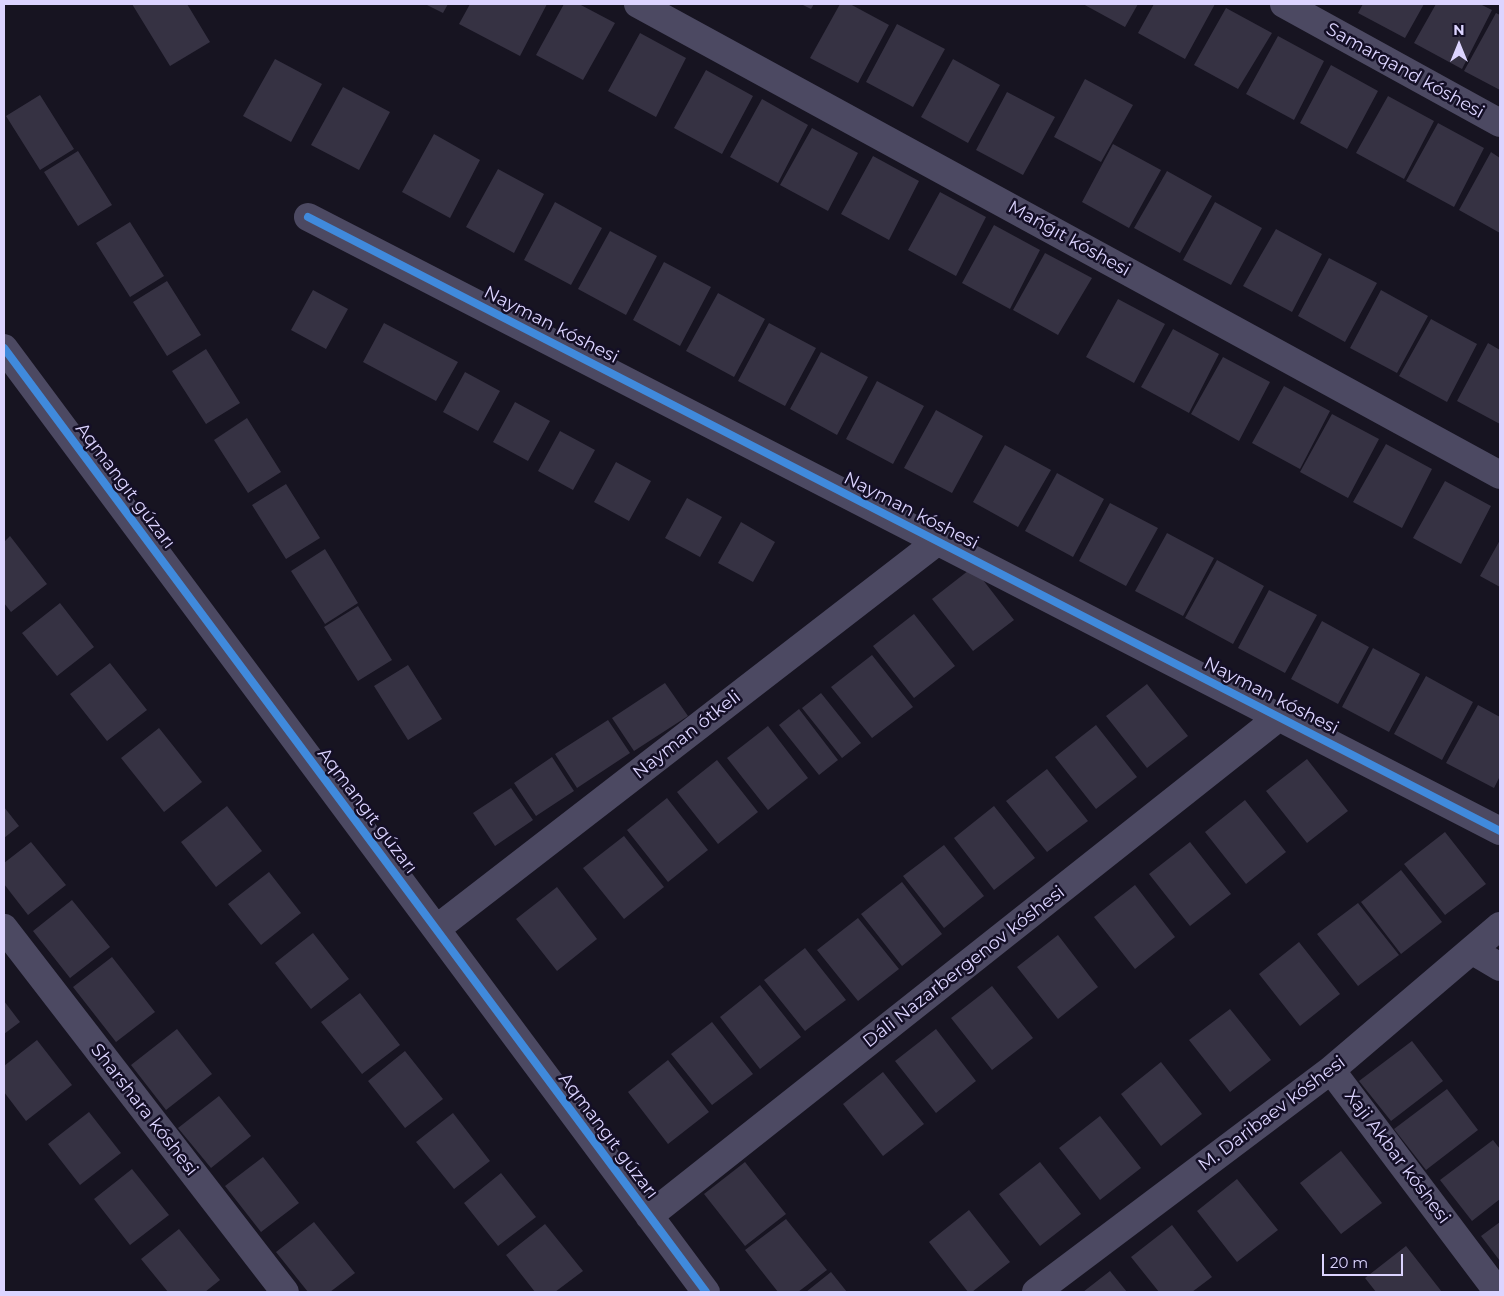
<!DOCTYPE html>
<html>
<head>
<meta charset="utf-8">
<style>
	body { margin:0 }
	#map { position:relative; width:1504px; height:1296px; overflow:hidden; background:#171421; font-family:Montserrat,sans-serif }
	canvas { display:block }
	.frame { position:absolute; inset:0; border:5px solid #dcd4ff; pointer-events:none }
	.north { position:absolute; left:1434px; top:20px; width:50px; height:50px; -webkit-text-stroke:4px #140f26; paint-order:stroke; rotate:0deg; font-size:14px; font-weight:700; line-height:20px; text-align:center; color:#dcd4ff }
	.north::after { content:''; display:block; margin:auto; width:18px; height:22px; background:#dcd4ff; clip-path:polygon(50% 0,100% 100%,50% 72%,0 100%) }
	.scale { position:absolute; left:1322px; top:1254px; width:81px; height:22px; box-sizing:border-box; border:2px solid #dcd4ff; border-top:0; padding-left:6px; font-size:15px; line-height:18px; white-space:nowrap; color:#dcd4ff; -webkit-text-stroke:4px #140f26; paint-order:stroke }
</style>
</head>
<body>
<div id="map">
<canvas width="1504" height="1296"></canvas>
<div class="frame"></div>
<div class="north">N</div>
<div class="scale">20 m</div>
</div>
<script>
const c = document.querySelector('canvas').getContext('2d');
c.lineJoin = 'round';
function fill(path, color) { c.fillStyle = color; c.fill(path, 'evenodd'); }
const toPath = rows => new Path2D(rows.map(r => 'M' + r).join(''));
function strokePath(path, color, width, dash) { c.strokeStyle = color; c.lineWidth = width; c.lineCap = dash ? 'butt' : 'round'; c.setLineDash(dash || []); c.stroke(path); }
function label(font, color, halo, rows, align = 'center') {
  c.font = font + ' Montserrat,sans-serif'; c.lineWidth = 5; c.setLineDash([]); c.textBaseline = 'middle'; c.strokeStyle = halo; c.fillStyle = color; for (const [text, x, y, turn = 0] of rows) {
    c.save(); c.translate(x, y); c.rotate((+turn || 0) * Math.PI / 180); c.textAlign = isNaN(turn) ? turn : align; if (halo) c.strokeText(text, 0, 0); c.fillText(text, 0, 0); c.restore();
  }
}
fill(toPath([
	[132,4,187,4,210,42,170,66],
	[425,4,448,4,443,13],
	[470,4,547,4,520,56,459,24],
	[564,4,579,4,615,23,583,80,536,55],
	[801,4,814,4,811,9],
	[840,4,850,4,889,25,858,83,810,58],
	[1083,4,1138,4,1125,27],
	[1154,4,1215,4,1185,59,1138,33],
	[1363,4,1424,4,1405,38,1358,13],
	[1436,4,1480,4,1492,10,1462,69,1414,43],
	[1226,8,1272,33,1238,89,1194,65],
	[1496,13,1500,15,1500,90,1464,71],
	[897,24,945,49,913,107,866,82],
	[640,33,686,58,656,117,608,91],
	[1278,36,1324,61,1294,120,1246,94],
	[275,59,322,84,291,142,243,116],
	[953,59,1000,85,968,143,921,117],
	[1331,65,1378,91,1347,149,1300,123],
	[706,70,753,96,722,154,674,128],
	[1085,79,1133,105,1101,162,1054,137],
	[343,87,390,112,359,170,311,145],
	[1007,92,1055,117,1023,175,976,150],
	[40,95,74,149,40,170,6,116],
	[1388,96,1434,121,1404,179,1356,153],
	[762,99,808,125,778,183,730,157],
	[1438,123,1484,148,1454,207,1406,181],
	[812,128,858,153,828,211,780,185],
	[434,134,480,160,450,218,402,192],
	[1113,144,1161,170,1129,228,1082,202],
	[78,151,112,205,78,226,44,172],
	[1491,152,1500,158,1500,233,1459,210],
	[873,156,919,181,889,240,841,214],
	[498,169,544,194,514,253,466,227],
	[1167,171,1212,196,1180,253,1134,228],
	[940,192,986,217,956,276,908,250],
	[555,202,602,228,571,285,524,260],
	[1215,202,1262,228,1231,285,1183,260],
	[130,222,164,276,130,297,96,243],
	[994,225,1040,250,1010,309,962,283],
	[1276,229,1322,254,1292,312,1243,286],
	[610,231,657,256,626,315,578,289],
	[1045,253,1092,278,1058,335,1013,310],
	[1329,258,1377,283,1345,342,1298,316],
	[664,262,711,287,680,346,633,320],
	[167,281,201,335,167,356,133,302],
	[313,290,348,309,326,349,291,330],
	[1381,290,1428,316,1397,373,1350,348],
	[718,293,765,319,734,377,686,351],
	[1118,299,1165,324,1134,383,1086,357],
	[1431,319,1477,344,1447,402,1399,376],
	[384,323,458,362,436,401,363,362],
	[769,323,816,348,785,406,738,381],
	[1173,329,1219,354,1189,413,1141,387],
	[1488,343,1500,350,1500,424,1457,401],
	[206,349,240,403,206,424,172,371],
	[821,352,868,377,837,435,790,409],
	[1223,357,1270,382,1239,441,1191,414],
	[465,372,500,391,478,431,443,412],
	[877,381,924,406,893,464,846,439],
	[1284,386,1330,411,1300,469,1252,443],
	[515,402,550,421,528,461,493,442],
	[936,410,983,436,952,493,904,468],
	[1332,414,1379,439,1348,498,1300,472],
	[247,418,281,472,248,493,214,440],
	[560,431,595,450,573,490,538,471],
	[1386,444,1432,469,1402,528,1353,502],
	[1005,445,1051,470,1018,527,973,502],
	[616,462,651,481,629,521,594,502],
	[1057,473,1104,499,1073,557,1025,531],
	[1445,481,1491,506,1461,564,1413,538],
	[286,484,320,538,286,559,252,505],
	[687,498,722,517,700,557,665,538],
	[1110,503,1158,528,1126,586,1079,561],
	[741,522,775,542,753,582,718,563],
	[1167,533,1214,558,1183,616,1135,591],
	[10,536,47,584,11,612,4,603,4,542],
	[1500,540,1500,587,1480,576],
	[325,549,358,603,325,624,291,571],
	[1217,560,1264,586,1233,644,1185,618],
	[973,567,1014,620,973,651,932,599],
	[1269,590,1317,615,1285,673,1238,648],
	[60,603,94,647,57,676,22,633],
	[358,606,392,660,358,681,324,627],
	[914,614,955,666,914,698,873,646],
	[1322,621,1369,647,1338,704,1291,679],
	[1373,648,1420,674,1389,732,1342,707],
	[872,655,913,707,872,738,831,687],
	[110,663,147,710,107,741,70,694],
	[408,665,442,719,408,740,374,686],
	[1426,676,1473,702,1442,760,1394,734],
	[665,683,688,716,634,751,612,718],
	[1147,684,1188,736,1147,768,1106,716],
	[821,693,861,743,842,758,802,708],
	[1478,705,1500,717,1500,776,1494,788,1446,763],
	[799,709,838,760,819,775,779,725],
	[608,720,630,753,577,788,555,754],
	[1096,725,1137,777,1096,809,1055,757],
	[768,726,808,778,768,810,727,758],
	[159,728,202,782,164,812,121,758],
	[552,757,574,791,536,816,514,783],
	[1307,759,1348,811,1307,843,1266,791],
	[717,760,758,812,718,844,677,792],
	[1047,769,1088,821,1047,852,1006,801],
	[511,788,533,820,495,846,473,813],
	[667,798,708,850,668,882,627,830],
	[1245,800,1286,852,1246,884,1205,832],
	[227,806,262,851,216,887,181,842],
	[994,806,1035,858,994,890,954,838],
	[4,807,19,826,4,838],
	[1445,832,1486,884,1445,915,1404,864],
	[624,836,664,887,624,919,583,868],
	[31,842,66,885,28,915,4,884,4,863],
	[1190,842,1231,894,1190,926,1149,874],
	[944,845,984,896,944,928,903,876],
	[1401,870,1442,922,1401,954,1361,902],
	[269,872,301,913,261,945,228,904],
	[902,882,942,934,902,966,861,914],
	[1135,885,1175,937,1135,969,1094,917],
	[557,887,597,939,557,971,516,919],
	[72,900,110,947,70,978,33,931],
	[1358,903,1399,955,1358,986,1317,934],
	[858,918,899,969,858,1001,817,950],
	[313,933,349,979,311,1009,275,963],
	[1058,935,1098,987,1058,1019,1017,967],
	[1299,942,1340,994,1300,1026,1259,974],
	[805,948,846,1000,805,1031,764,980],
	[112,957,155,1012,116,1042,73,987],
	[760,985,801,1037,760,1069,720,1017],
	[992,986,1033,1038,992,1070,951,1018],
	[360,993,400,1045,362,1074,321,1022],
	[4,1001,20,1022,4,1034],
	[1230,1009,1271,1060,1230,1092,1189,1040],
	[712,1022,753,1074,712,1105,671,1054],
	[177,1029,212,1074,166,1110,131,1065],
	[936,1029,976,1081,936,1113,895,1061],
	[37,1040,72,1085,26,1121,4,1092,4,1066],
	[1412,1041,1443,1081,1391,1121,1359,1081],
	[405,1051,443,1099,405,1128,368,1081],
	[668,1060,709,1112,668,1144,628,1092],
	[1161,1062,1202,1114,1161,1146,1121,1094],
	[883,1072,924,1124,883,1156,843,1104],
	[1447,1089,1478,1130,1426,1170,1394,1129],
	[219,1096,251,1136,211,1168,178,1128],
	[89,1112,121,1153,80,1185,48,1144],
	[453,1113,490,1161,454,1189,416,1142],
	[1100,1116,1141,1168,1100,1200,1059,1148],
	[1493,1140,1500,1149,1500,1199,1472,1221,1440,1180],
	[1341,1151,1382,1203,1341,1234,1300,1183],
	[263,1157,299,1203,261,1232,225,1186],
	[745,1162,786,1214,745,1246,704,1194],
	[1040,1162,1081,1214,1040,1246,999,1194],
	[132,1169,169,1215,130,1245,94,1199],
	[501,1173,536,1217,498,1246,464,1203],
	[1237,1179,1278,1230,1237,1262,1197,1211],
	[969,1210,1010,1262,972,1292,968,1292,929,1242],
	[786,1219,827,1270,798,1292,778,1292,745,1250],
	[314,1222,355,1273,330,1292,308,1292,276,1252],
	[1500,1222,1500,1261,1481,1236],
	[545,1224,583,1271,555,1292,535,1292,506,1255],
	[1172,1225,1212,1277,1192,1292,1159,1292,1131,1257],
	[179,1229,220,1280,205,1292,168,1292,141,1259],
	[1406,1246,1442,1292,1376,1292,1365,1278],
	[1110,1271,1127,1292,1083,1292],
	[831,1272,847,1292,806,1292]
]), '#363243');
strokePath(toPath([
	[638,4,1500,475],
	[1284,4,1500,123],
	[308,217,1500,831],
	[4,348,706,1292],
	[4,928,285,1292],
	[436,929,938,541],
	[1473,951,1500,967],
	[1331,1070,1498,1292],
	[649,1216,1279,717],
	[1036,1292,1331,1070,1500,926]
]), '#4c4962', 28);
strokePath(toPath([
	[308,217,1500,831],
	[4,348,706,1292]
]), '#408adc', 8);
label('18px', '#dcd4ff', '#140f26', [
	["Samarqand kóshesi",1405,71,29],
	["Mańǵıt kóshesi",1069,239,29],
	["Nayman kóshesi",551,325,27],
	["Aqmangıt gúzarı",125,486,53],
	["Nayman kóshesi",911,511,27],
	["Nayman kóshesi",1271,696,27],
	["Nayman ótkeli",687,735,-38],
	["Aqmangıt gúzarı",367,811,53],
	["Dáli Nazarbergenov kóshesi",964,967,-38],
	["Sharshara kóshesi",144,1110,52],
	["M. Daribaev kóshesi",1272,1114,-37],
	["Aqmangıt gúzarı",608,1136,53],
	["Xaji Akbar kóshesi",1397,1157,53]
]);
</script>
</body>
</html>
